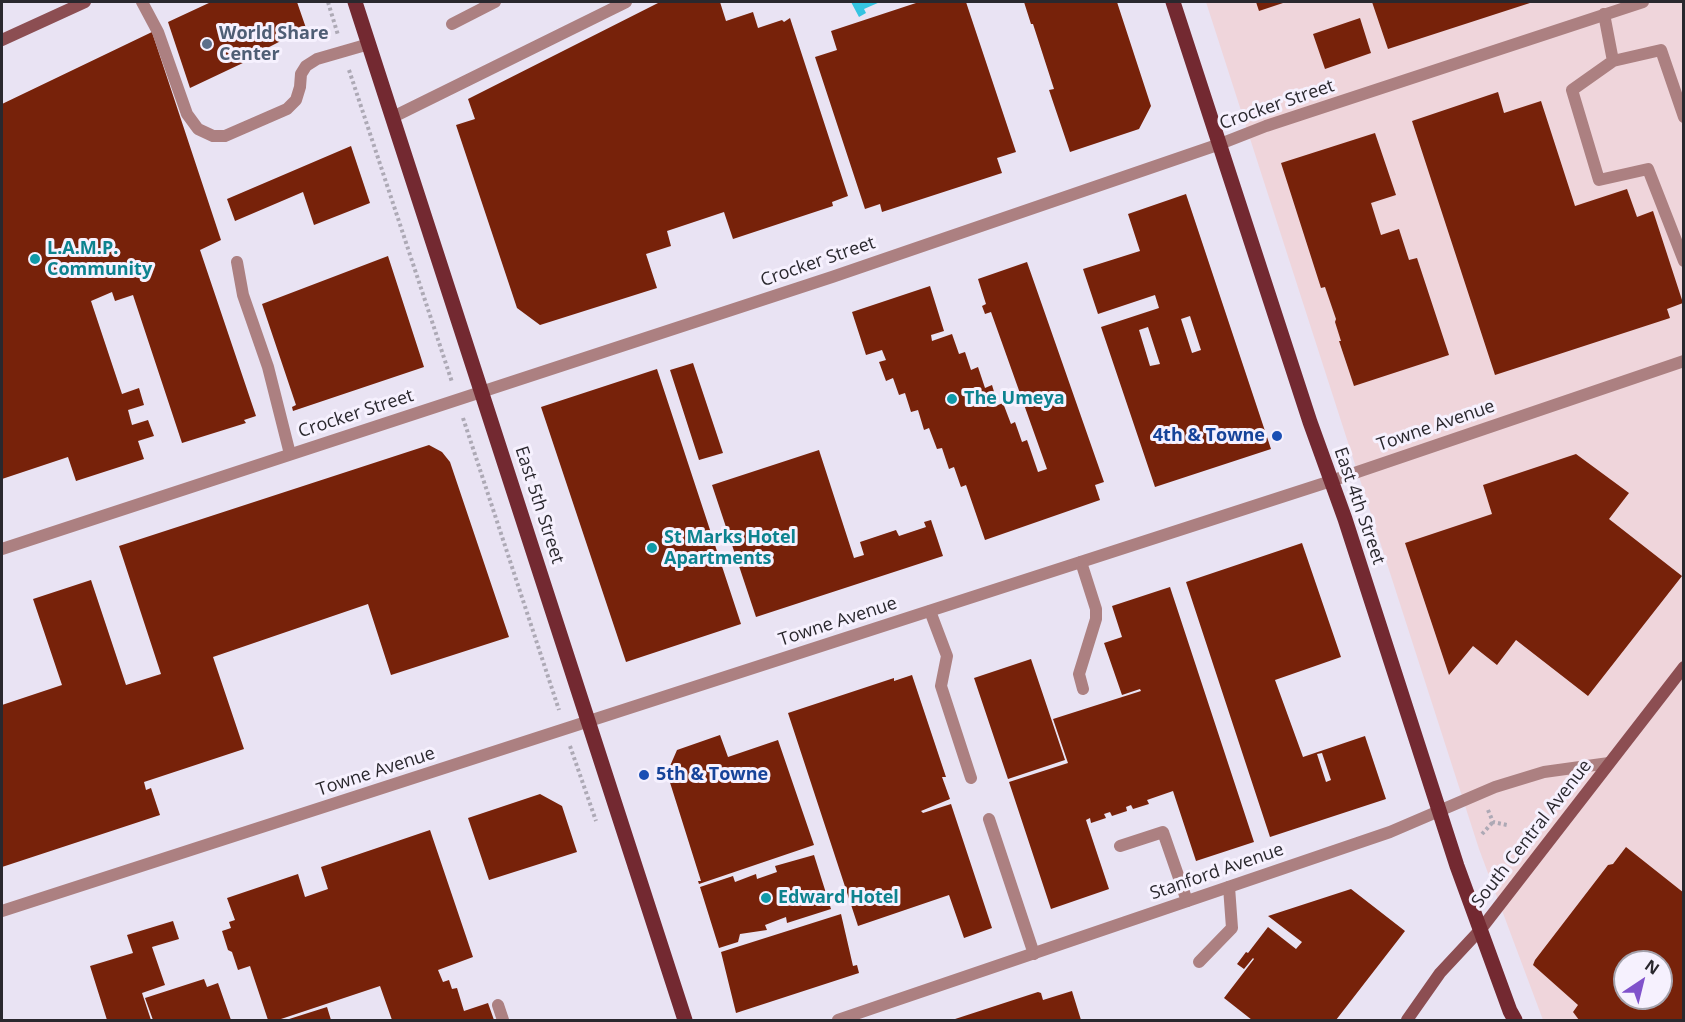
<!DOCTYPE html>
<html>
<head>
<meta charset="utf-8">
<style>
	body { margin:0 }
	#map { position:relative; width:1685px; height:1022px; overflow:hidden; background:#e9e3f3; font-family:"Open Sans",sans-serif }
	canvas { display:block }
	.frame { position:absolute; inset:0; border:3px solid #2a282e; pointer-events:none }
	.north { position:absolute; left:1613px; top:950px; width:60px; height:60px; box-sizing:border-box; background:#f6f1fe; border:2px solid #a4a1ab; border-radius:50%; rotate:35deg; font-size:16px; font-weight:700; line-height:24px; text-align:center; color:#2a282e }
	.north::after { content:''; display:block; margin:auto; width:21px; height:27px; background:#8052cb; clip-path:polygon(50% 0,100% 100%,50% 72%,0 100%) }
</style>
</head>
<body>
<div id="map">
<canvas width="1685" height="1022"></canvas>
<div class="frame"></div>
<div class="north">N</div>
</div>
<script>
const c = document.querySelector('canvas').getContext('2d');
c.lineJoin = 'round';
function fill(path, color) { c.fillStyle = color; c.fill(path, 'evenodd'); }
const toPath = rows => new Path2D(rows.map(r => 'M' + r).join(''));
function strokePath(path, color, width, dash) { c.strokeStyle = color; c.lineWidth = width; c.lineCap = dash ? 'butt' : 'round'; c.setLineDash(dash || []); c.stroke(path); }
function label(font, color, halo, rows, align = 'center') {
  c.font = font + ' "Open Sans",sans-serif'; c.lineWidth = 6; c.setLineDash([]); c.textBaseline = 'middle'; c.strokeStyle = halo; c.fillStyle = color; for (const [text, x, y, turn = 0] of rows) {
    c.save(); c.translate(x, y); c.rotate((+turn || 0) * Math.PI / 180); c.textAlign = isNaN(turn) ? turn : align; if (halo) c.strokeText(text, 0, 0); c.fillText(text, 0, 0); c.restore();
  }
}
fill(toPath([
	[1206,2,1683,2,1683,1020,1543,1020,1479,849],
	[1625,962,1661,962,1661,998,1625,998]
]), '#efd5db');
fill(toPath([
	[851,2,880,2,864,9,866,13,859,17]
]), '#35c4e1');
fill(toPath([
	[211,2,297,2,306,28,244,60,245,62,190,88,168,22],
	[660,2,720,2,726,21,753,12,758,28,782,20,784,22,790,18,848,196,832,202,833,206,733,239,724,212,667,231,671,246,646,254,657,288,540,325,517,308,456,125,475,119,468,99],
	[919,2,966,2,1016,152,997,158,1002,173,882,212,880,204,865,209,815,57,837,50,831,31],
	[1024,2,1117,2,1151,106,1139,129,1070,152,1049,90,1054,89,1033,24,1031,24],
	[1256,2,1286,2,1259,11],
	[1372,2,1533,2,1388,49],
	[1360,18,1371,53,1325,69,1313,34],
	[152,32,221,240,200,250,256,416,244,420,246,423,182,443,133,295,115,301,112,292,91,301,122,394,139,388,144,405,128,410,132,425,148,420,154,436,138,441,144,459,76,481,68,457,2,479,2,104],
	[1498,92,1504,113,1541,101,1575,206,1627,189,1637,217,1653,211,1683,303,1667,309,1670,318,1495,375,1412,121],
	[1375,133,1396,195,1371,203,1381,235,1399,229,1409,260,1417,258,1449,355,1354,386,1339,341,1341,341,1335,322,1336,319,1325,287,1321,288,1281,163],
	[351,146,370,203,314,225,303,192,235,221,227,199],
	[1186,194,1271,449,1155,487,1101,327,1159,308,1155,295,1098,314,1083,269,1140,251,1128,214],
	[1190,316,1201,350,1192,353,1181,319],
	[1148,327,1160,364,1150,366,1139,330],
	[388,256,424,367,293,411,292,407,296,405,262,304],
	[1027,262,1104,482,1095,485,1100,500,985,540,966,485,961,487,954,467,949,469,942,448,937,449,929,428,924,430,918,410,911,412,905,393,899,395,893,378,886,381,879,362,886,360,882,350,866,355,852,312,930,286,944,331,931,335,932,341,952,334,959,354,965,352,971,370,978,367,985,388,992,385,998,405,1003,403,1011,424,1015,422,1022,442,1027,440,1038,472,1047,469,991,312,985,314,982,306,986,304,978,279],
	[693,363,723,453,699,460,670,370],
	[657,369,741,624,626,662,541,407],
	[429,445,442,452,450,462,509,637,391,675,368,604,213,657,244,749,144,782,146,790,151,788,160,815,2,867,2,705,62,685,33,599,91,580,126,685,161,674,119,546],
	[819,450,854,558,864,555,860,542,896,530,899,536,926,527,924,522,931,520,943,556,756,617,712,485],
	[1576,454,1629,493,1609,519,1682,576,1588,696,1516,640,1497,665,1473,646,1449,675,1405,543,1492,514,1483,485],
	[1302,543,1341,657,1275,680,1303,757,1365,736,1386,799,1270,837,1186,582],
	[1322,753,1331,780,1326,782,1317,754],
	[1170,587,1254,842,1196,861,1173,791,1147,800,1149,804,1133,809,1131,805,1126,807,1127,811,1112,816,1110,812,1104,814,1106,818,1091,823,1090,818,1086,820,1109,889,1051,909,1009,782,1068,763,1053,719,1141,691,1140,689,1122,695,1104,643,1122,637,1112,606],
	[1031,659,1065,760,1008,779,974,678],
	[912,675,946,777,942,777,950,799,921,811,923,813,951,804,992,928,964,938,949,895,858,926,788,713,894,678,894,681],
	[720,735,728,757,778,740,814,845,699,884,698,881,701,881,667,773,677,750],
	[540,794,562,806,577,852,489,880,468,818],
	[430,830,473,957,438,970,443,982,449,980,452,989,457,988,464,1011,488,1003,494,1020,392,1020,380,986,278,1020,268,1020,250,966,238,970,232,952,228,950,222,931,231,928,229,922,235,920,227,898,298,874,305,897,328,889,321,867],
	[1626,847,1684,893,1684,1020,1579,1020,1573,1012,1578,1005,1533,965,1535,960,1608,865,1613,864],
	[1625,962,1661,962,1661,998,1625,998],
	[814,855,831,909,787,923,786,917,765,925,767,930,740,934,738,942,719,948,700,887,733,876,735,882,756,874,757,879,777,872,775,866],
	[1351,889,1405,931,1336,1020,1252,1020,1224,998,1254,959,1253,958,1244,969,1237,964,1246,952,1248,953,1268,927,1296,949,1302,942,1268,916],
	[841,914,853,966,857,965,859,973,736,1013,721,952],
	[173,921,179,939,152,947,165,985,142,993,151,1020,107,1020,90,966,133,953,127,935],
	[204,979,207,987,218,983,231,1020,153,1020,145,998],
	[1072,991,1081,1020,952,1020,1038,992,1041,993,1043,1000],
	[327,1007,331,1020,286,1020]
]), '#77220a');
strokePath(toPath([
	[328,2,338,35],
	[349,70,452,382],
	[463,418,559,710],
	[570,746,596,821],
	[1488,810,1493,822,1507,825],
	[1482,834,1493,822]
]), '#ada9b5', 4, [3, 3]);
strokePath(toPath([
	[142,2,158,32,187,114,198,129,213,136,225,136,287,109,296,100,300,87,301,74,306,66,317,59,369,44],
	[1604,14,1613,61],
	[452,24,495,2],
	[393,117,626,2],
	[1684,117,1661,50,1613,61,1572,90,1599,180,1648,169,1684,261],
	[237,262,243,295,268,367,290,454],
	[1081,562,1096,609,1096,619,1079,674,1083,689],
	[930,611,947,656,941,686,971,778],
	[989,819,1034,954],
	[1120,846,1163,832,1187,901],
	[1199,962,1232,928,1229,887],
	[498,1005,503,1020]
]), '#ac8081', 12);
strokePath(toPath([
	[2,549,832,277,1220,144,1266,126,1643,2],
	[2,911,1331,481,1684,361],
	[838,1020,1390,832,1495,787,1544,772,1609,763]
]), '#ac8081', 12);
strokePath(toPath([
	[2,40,85,2],
	[1407,1020,1440,973,1481,929,1684,667]
]), '#8c4e52', 12);
strokePath(toPath([
	[355,2,685,1020],
	[1173,2,1310,422,1345,519,1457,866,1510,1011,1515,1020]
]), '#732931', 15);
for (const [x, y, r, color] of [
	[207,44,6,"#5c6f8a"],
	[35,259,6,"#0f9aa8"],
	[952,399,6,"#0f9aa8"],
	[1277,436,6,"#1a4fb4"],
	[652,548,6,"#0f9aa8"],
	[644,775,6,"#1a4fb4"],
	[766,898,6,"#0f9aa8"]
]) { const dot = new Path2D(); dot.arc(x, y, r, 0, 2 * Math.PI); c.fillStyle = color; c.fill(dot); strokePath(dot, '#f6f1fe', 2); }
label('bold 18px', '#4e5e75', '#f6f1fe', [
	["World Share",219,34],
	["Center",219,55]
], 'left');
label('18px', '#2a282e', '#f6f1fe', [
	["Crocker Street",1277,105,-19],
	["Crocker Street",818,262,-19],
	["Crocker Street",356,414,-18],
	["Towne Avenue",1436,426,-19],
	["East 5th Street",539,505,72],
	["East 4th Street",1359,506,71],
	["Towne Avenue",838,622,-18],
	["Towne Avenue",376,772,-18],
	["South Central Avenue",1532,834,-52],
	["Stanford Avenue",1217,872,-19]
]);
label('bold 18px', '#0d838f', '#f6f1fe', [
	["L.A.M.P.",47,249],
	["Community",47,270],
	["The Umeya",964,399],
	["St Marks Hotel",664,538],
	["Apartments",664,559],
	["Edward Hotel",778,898]
], 'left');
label('bold 18px', '#164399', '#f6f1fe', [
	["4th & Towne",1265,436],
	["5th & Towne",656,775,"left"]
], 'right');
</script>
</body>
</html>
